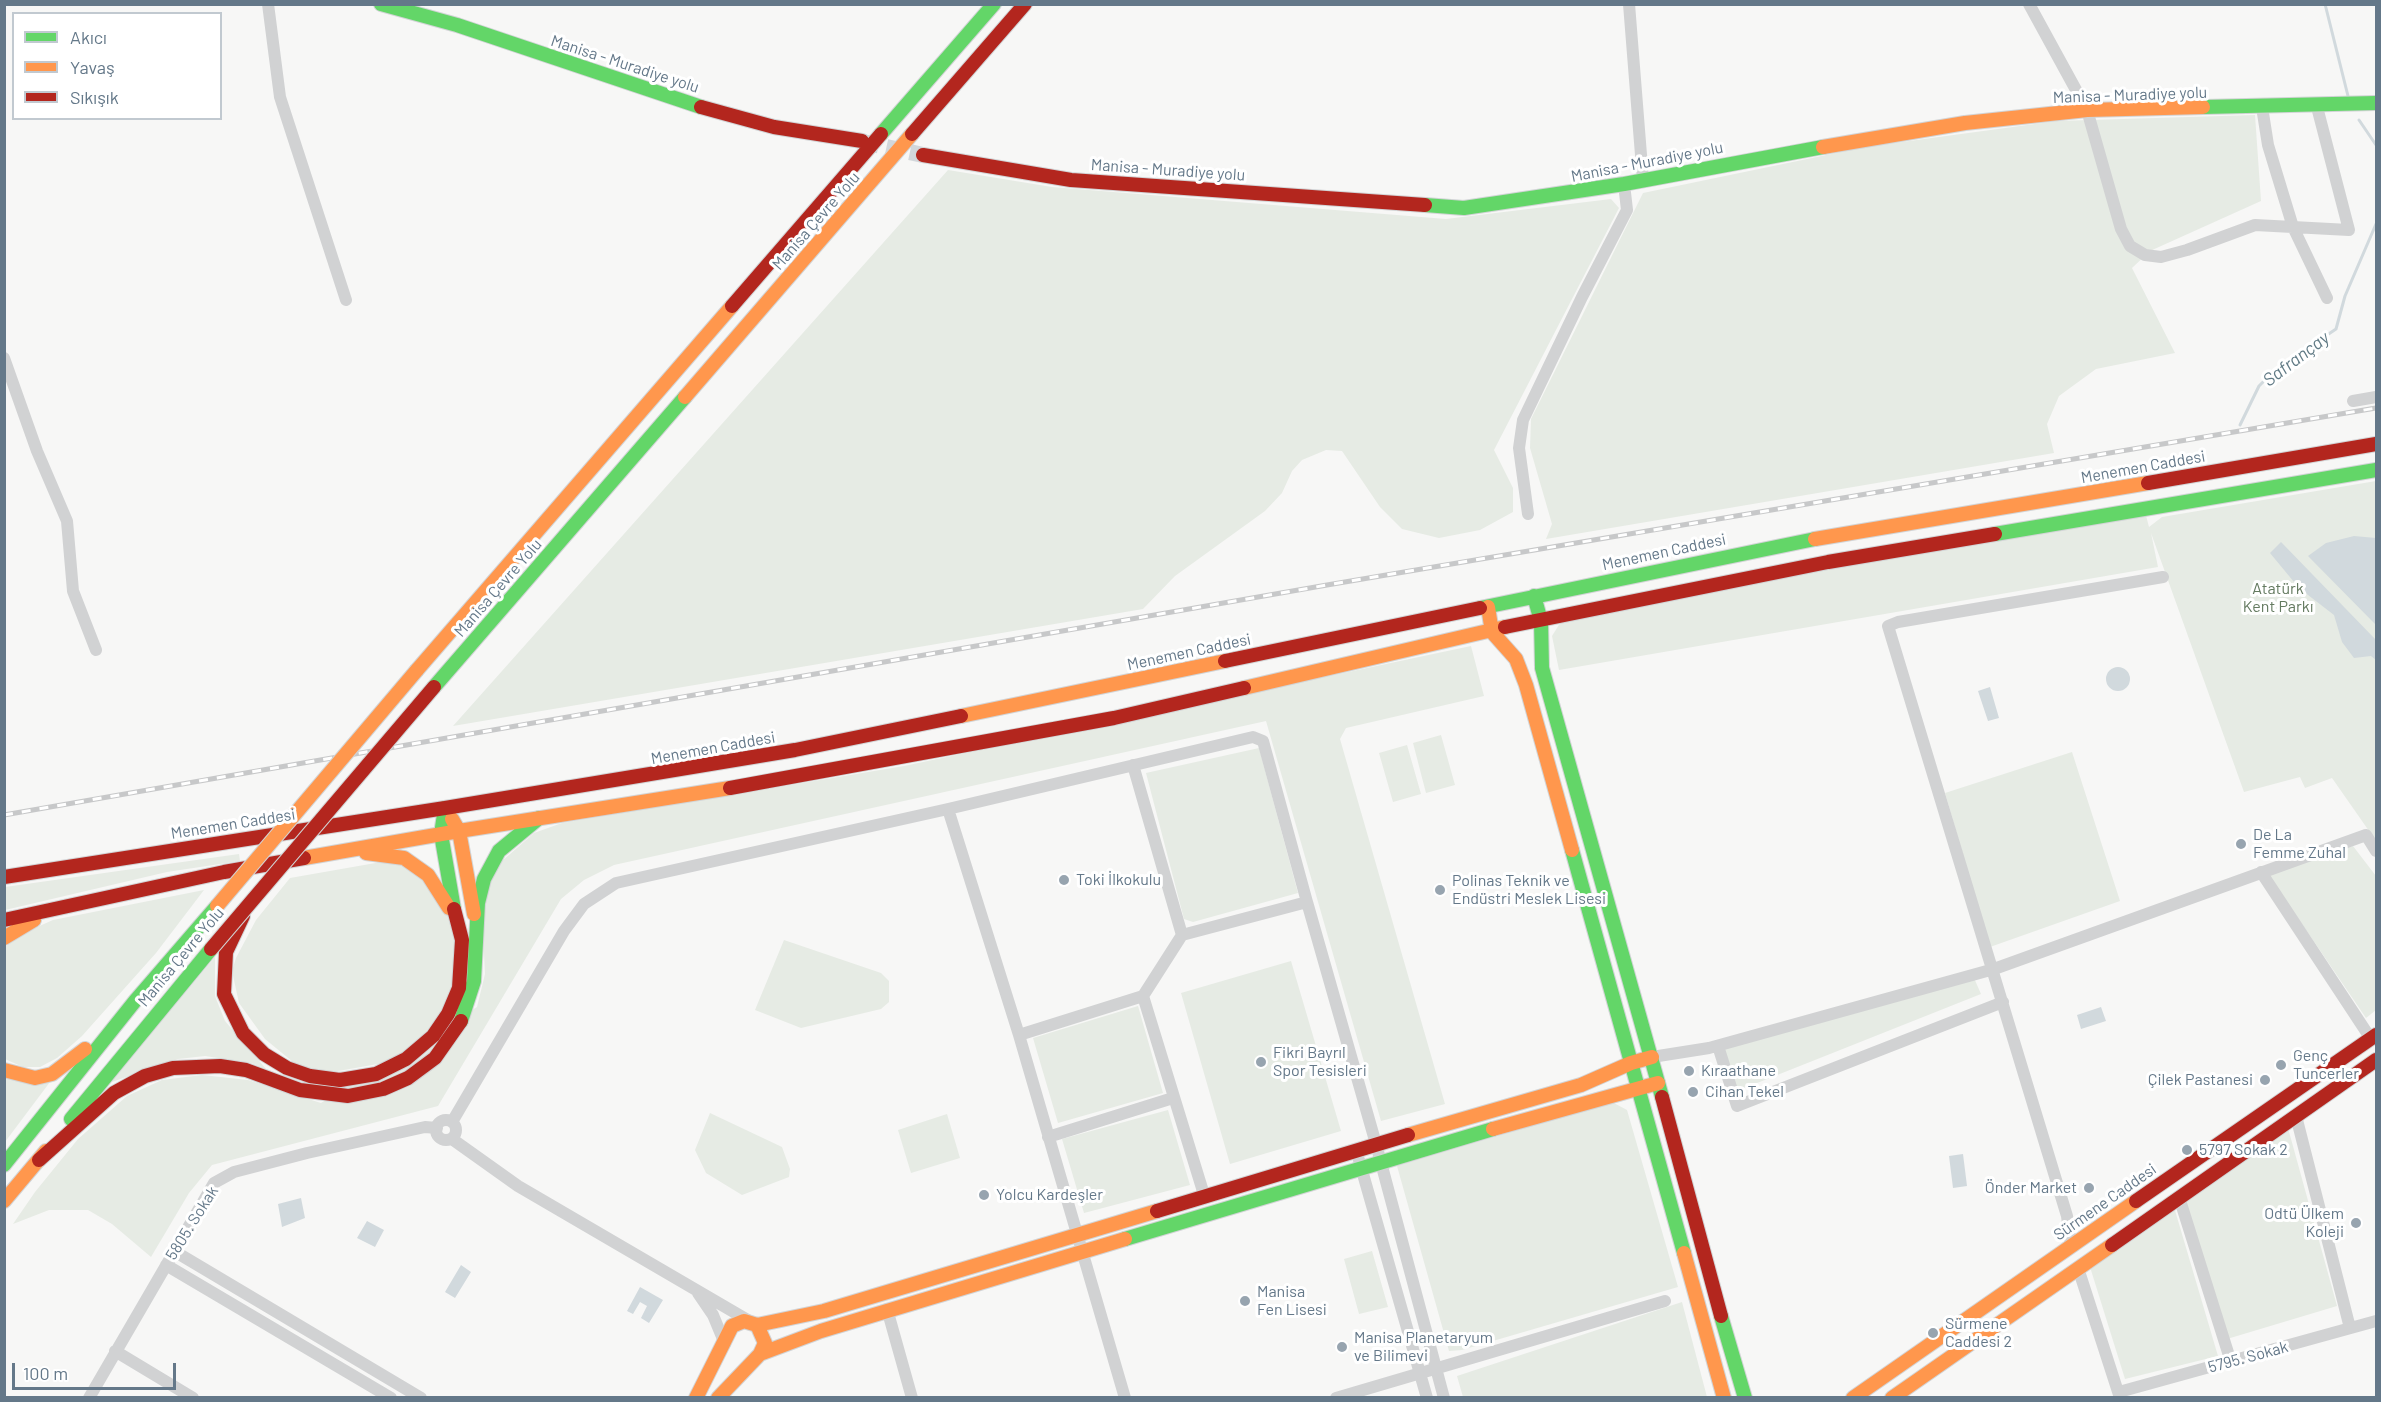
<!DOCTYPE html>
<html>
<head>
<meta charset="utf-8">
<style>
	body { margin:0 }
	#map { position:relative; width:2381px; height:1402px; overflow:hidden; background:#f7f7f6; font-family:Barlow,sans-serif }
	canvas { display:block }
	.frame { position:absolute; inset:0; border:6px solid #647889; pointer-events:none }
	.legend { position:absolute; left:12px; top:12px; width:210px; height:108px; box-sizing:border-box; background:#fff; border:2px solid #c1c9d0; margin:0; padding:8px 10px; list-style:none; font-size:18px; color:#647889 }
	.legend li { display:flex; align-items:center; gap:12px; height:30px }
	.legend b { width:30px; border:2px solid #c1c9d0 }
	.scale { position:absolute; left:12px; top:1363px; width:164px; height:27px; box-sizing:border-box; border:3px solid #647889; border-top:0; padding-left:8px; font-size:18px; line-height:21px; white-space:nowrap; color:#647889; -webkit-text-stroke:4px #fff; paint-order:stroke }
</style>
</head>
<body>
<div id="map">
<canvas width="2381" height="1402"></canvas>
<div class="frame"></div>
<ul class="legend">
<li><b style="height:8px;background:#63d668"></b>Akıcı</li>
<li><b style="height:8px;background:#ff974d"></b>Yavaş</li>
<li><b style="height:8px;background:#b3261e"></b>Sıkışık</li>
</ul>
<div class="scale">100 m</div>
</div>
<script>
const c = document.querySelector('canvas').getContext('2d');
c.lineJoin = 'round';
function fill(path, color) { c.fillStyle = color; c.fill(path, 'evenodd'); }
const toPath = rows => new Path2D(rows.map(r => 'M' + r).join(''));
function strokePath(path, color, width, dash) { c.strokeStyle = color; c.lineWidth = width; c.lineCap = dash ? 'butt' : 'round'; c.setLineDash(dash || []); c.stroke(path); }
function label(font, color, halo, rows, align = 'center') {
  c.font = font + ' Barlow,sans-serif'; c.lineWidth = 6; c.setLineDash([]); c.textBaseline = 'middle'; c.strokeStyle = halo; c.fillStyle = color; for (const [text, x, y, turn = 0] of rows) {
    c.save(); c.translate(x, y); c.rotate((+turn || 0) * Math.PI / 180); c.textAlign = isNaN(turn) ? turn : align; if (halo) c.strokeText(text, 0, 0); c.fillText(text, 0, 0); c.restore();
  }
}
fill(toPath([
	[2255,115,2261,201,2150,251,2132,268,2175,353,2096,369,2059,396,2047,424,2054,453,1546,539,1552,524,1530,448,1531,419,1643,193,1865,147,2057,121],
	[948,170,1052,187,1446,219,1611,199,1619,208,1494,450,1513,488,1513,512,1480,530,1439,538,1402,529,1380,507,1342,451,1326,450,1302,460,1292,471,1282,493,1265,511,1175,576,1143,609,453,726],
	[2376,481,2376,841,2332,778,2305,788,2300,777,2244,792,2151,533,2158,567,1559,670,1552,636,1562,620,2144,508,2149,527,2162,517],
	[1471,646,1484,696,1346,728,1340,739,1445,1104,1381,1121,1266,721,614,865,584,880,561,899,438,1106,212,1165,189,1193,151,1257,112,1224,88,1210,49,1210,13,1224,35,1192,78,1139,127,1096,162,1080,202,1075,248,1080,321,1103,477,1007,485,974,482,913,494,868,534,833,562,823,904,766],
	[1441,735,1455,785,1426,793,1413,743],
	[1407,745,1421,794,1393,802,1379,753],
	[1259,748,1298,893,1193,922,1184,919,1146,773],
	[2072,752,2120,901,1990,947,1945,793],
	[2353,846,2376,876,2376,1010,2366,1018,2270,877,2271,870],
	[239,854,240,861,167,872,5,910,5,887],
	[404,858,456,919,459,988,406,1059,310,1076,265,1039,239,1003,232,971,236,958,256,920,290,878],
	[204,890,156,953,82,1036,57,1058,40,1067,23,1067,5,1059,4,948,17,936,53,920],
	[784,940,881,973,889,981,889,1002,881,1009,801,1028,755,1010],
	[215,957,215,996,225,1021,266,1069,251,1063,205,1056,178,1059,109,1083],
	[1291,961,1341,1131,1230,1164,1181,993],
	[1974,978,1981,994,1737,1091,1724,1048],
	[1138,1006,1163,1093,1058,1123,1033,1038],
	[5,1077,50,1082,5,1142],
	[1612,1102,1627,1110,1678,1287,1462,1350,1449,1351,1397,1166],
	[1168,1110,1190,1185,1084,1213,1062,1139],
	[710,1113,782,1147,790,1169,789,1177,742,1195,706,1173,695,1150],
	[947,1114,960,1158,911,1173,898,1130],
	[2288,1128,2337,1306,2227,1339,2184,1204],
	[2174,1207,2218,1356,2125,1379,2090,1267],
	[1372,1251,1388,1307,1359,1314,1344,1259],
	[1682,1302,1707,1397,1463,1397,1457,1376]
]), '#e6ebe4');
fill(toPath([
	[2354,536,2376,538,2376,625,2308,556,2326,543],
	[2281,542,2376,640,2376,660,2371,656,2354,658,2342,642,2334,615,2299,588,2270,553],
	'2106 679a12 12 0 1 1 24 0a12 12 0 1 1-24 0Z',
	[1990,687,1999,718,1988,721,1978,691],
	[2101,1007,2106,1021,2081,1029,2077,1015],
	[1963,1154,1967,1186,1953,1188,1949,1156],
	[301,1198,305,1218,282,1227,278,1204],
	[367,1221,384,1230,375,1247,357,1238],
	[461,1265,471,1272,455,1298,445,1292],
	[640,1287,663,1300,649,1323,641,1318,647,1306,640,1302,633,1314,627,1311]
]), '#d1d9dd');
strokePath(toPath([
	[2325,4,2348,96],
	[2359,120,2376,145],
	[2240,425,2259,386,2274,371,2336,329,2345,296,2376,224]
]), '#d1d9dd', 3);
strokePath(toPath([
	[863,142,923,155]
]), '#d2d7db', 16, [16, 8]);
const fast = toPath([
	[381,4,457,25,701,107],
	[2203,107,2376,103],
	[881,134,994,4],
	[1425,205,1464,208,1624,184,1823,147],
	[1995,534,2376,470],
	[1534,596,1541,621,1542,668,1662,1097],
	[1480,608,1815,539],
	[434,687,685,397],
	[445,808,441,834,454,909],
	[1572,850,1684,1253],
	[461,1021,474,981,478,903,484,879,499,851,539,818],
	[71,1119,211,949],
	[4,1165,135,1001,217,906],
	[1125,1239,1493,1129],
	[1721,1316,1745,1398]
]);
const slow = toPath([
	[1823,147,1965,123,2087,110,2203,107],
	[685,397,912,134],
	[1815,539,2148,483],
	[1488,607,1492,632,1516,659,1526,685,1572,850],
	[417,670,732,306],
	[1244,688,1505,627],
	[961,716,1225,661],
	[452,819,459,831,474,914],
	[459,831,730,788],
	[366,853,404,858,428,875,449,908],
	[304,858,459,831],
	[4,938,34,920],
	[4,1070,35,1078,52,1074,85,1049],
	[1493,1129,1658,1083],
	[1408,1135,1581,1085,1631,1063,1652,1057],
	[4,1201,46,1151],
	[1684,1253,1724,1398],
	[757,1325,824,1311,1157,1211],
	[696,1398,732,1326,744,1321,757,1325,765,1343,760,1354],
	[718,1398,760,1354,821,1331,1125,1239],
	[1853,1398,2136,1201],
	[1892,1398,2112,1245]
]);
const jam = toPath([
	[701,107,774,127,862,141],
	[912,134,1025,4],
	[923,155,1071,180,1425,205],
	[732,306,881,134],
	[2148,483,2376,444],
	[1505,627,1828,562,1995,534],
	[1225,661,1480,608],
	[730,788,1114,718,1244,688],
	[445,808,795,750,961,716],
	[4,877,445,808],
	[243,916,226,952,224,994,243,1033,264,1054,287,1068,310,1076,340,1080,376,1074,406,1059,433,1036,448,1014,459,988,462,940,454,909],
	[4,920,224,872,304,858],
	[1662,1097,1721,1316],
	[39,1160,114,1093,145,1076,173,1068,220,1066,246,1070,300,1090,348,1096,383,1089,408,1078,435,1058,461,1021],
	[2136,1201,2376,1035],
	[1157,1211,1408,1135],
	[2112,1245,2376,1060]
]);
strokePath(fast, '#d2d4d6', 16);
strokePath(slow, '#d2d4d6', 16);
strokePath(jam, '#d2d4d6', 16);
strokePath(toPath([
	[268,4,280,97,346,300],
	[1629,4,1643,180],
	[2029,4,2087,110,2121,229,2130,246,2145,255,2161,257,2187,250,2255,225,2349,230,2317,107],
	[2262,107,2268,145,2293,227,2327,298],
	[4,358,37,451,67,521,73,591,96,650],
	[2353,401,2376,397],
	[1528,514,1519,448,1523,420,1582,297,1627,210,1624,184],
	[1133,765,1182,935,1143,996,1205,1198],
	[948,809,1019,1035,1125,1398],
	[2261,872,2371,1039],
	[1182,935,1307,902,1376,1144,1444,1398],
	[1019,1035,1143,996],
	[1718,1046,1737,1106,2003,1002],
	[1652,1057,1709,1048,1994,969,2366,835,2376,851],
	[2296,1116,2350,1328],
	'436 1130a10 10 0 1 1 20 0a10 10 0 1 1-20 0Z',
	[452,1122,564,931,584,904,616,883,948,809,1253,737,1263,741,1307,902],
	[1048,1137,1173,1098],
	[452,1139,518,1186,751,1322],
	[1359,1160,1427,1398],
	[2179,1197,2231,1362],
	[2071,1247,2067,1216,1888,626,1898,622,2163,577],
	[174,1251,421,1398],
	[166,1265,391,1398],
	[2078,1268,2120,1398],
	[698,1293,713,1315,725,1344],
	[887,1309,912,1398],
	[115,1351,193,1398],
	[2119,1392,2376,1321],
	[89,1398,214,1183,234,1172,307,1153,425,1127,437,1128],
	[1336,1398,1665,1301]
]), '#d1d2d3', 12);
strokePath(fast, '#63d668', 14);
strokePath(slow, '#ff974d', 14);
strokePath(jam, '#b3261e', 14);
const rail = toPath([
	[4,815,1327,585,2376,408]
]);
strokePath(rail, '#c7c8c9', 5);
strokePath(rail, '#fff', 3, [9]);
const slowBridge = toPath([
	[217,906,417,670]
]);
const jamBridge = toPath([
	[211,949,434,687]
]);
strokePath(slowBridge, '#d2d4d5', 16, []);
strokePath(jamBridge, '#d2d4d5', 16, []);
strokePath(slowBridge, '#ff974d', 14);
strokePath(jamBridge, '#b3261e', 14);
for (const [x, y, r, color] of [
	[2241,844,6,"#97a4af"],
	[1064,880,6,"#97a4af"],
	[1440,890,6,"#97a4af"],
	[1261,1062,6,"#97a4af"],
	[2281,1065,6,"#97a4af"],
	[1689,1071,6,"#97a4af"],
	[2265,1080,6,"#97a4af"],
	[1693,1092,6,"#97a4af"],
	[2187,1150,6,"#97a4af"],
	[2089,1188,6,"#97a4af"],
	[984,1195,6,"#97a4af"],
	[2356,1223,6,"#97a4af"],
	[1245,1301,6,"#97a4af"],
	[1933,1333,6,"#97a4af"],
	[1342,1347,6,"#97a4af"]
]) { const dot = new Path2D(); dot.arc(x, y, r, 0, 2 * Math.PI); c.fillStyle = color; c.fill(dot); strokePath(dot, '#fff', 2); }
label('16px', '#647889', '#fff', [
	["Manisa - Muradiye yolu",625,64,18],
	["Manisa - Muradiye yolu",2130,95,-2],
	["Manisa - Muradiye yolu",1647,162,-11],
	["Manisa - Muradiye yolu",1168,170,4],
	["Manisa Çevre Yolu",816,221,-49],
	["Menemen Caddesi",2143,467,-10],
	["Menemen Caddesi",1664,552,-12],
	["Manisa Çevre Yolu",498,588,-49],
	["Menemen Caddesi",1189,652,-12],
	["Menemen Caddesi",713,748,-10],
	["Menemen Caddesi",233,824,-9],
	["Manisa Çevre Yolu",181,957,-50],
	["Sürmene Caddesi",2105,1202,-35],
	["5805. Sokak",192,1223,-58],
	["5795. Sokak",2248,1357,-15]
]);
label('16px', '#647a60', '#fff', [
	["Atatürk",2278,589],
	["Kent Parkı",2278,607]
]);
label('16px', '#647889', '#fff', [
	["De La",2253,835],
	["Femme Zuhal",2253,853],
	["Toki İlkokulu",1076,880],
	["Polinas Teknik ve",1452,881],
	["Endüstri Meslek Lisesi",1452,899],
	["Fikri Bayrıl",1273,1053],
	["Spor Tesisleri",1273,1071],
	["Genç",2293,1056],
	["Tuncerler",2293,1074],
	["Kıraathane",1701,1071],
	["Çilek Pastanesi",2253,1080,"right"],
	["Cihan Tekel",1705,1092],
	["5797 Sokak 2",2199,1150],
	["Önder Market",2077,1188,"right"],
	["Yolcu Kardeşler",996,1195],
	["Odtü Ülkem",2344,1214,"right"],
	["Koleji",2344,1232,"right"],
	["Manisa",1257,1292],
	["Fen Lisesi",1257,1310],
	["Sürmene",1945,1324],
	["Caddesi 2",1945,1342],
	["Manisa Planetaryum",1354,1338],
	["ve Bilimevi",1354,1356]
], 'left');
label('italic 18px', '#607a85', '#fff', [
	["Safrançay",2296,359,-37]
]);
</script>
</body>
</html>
